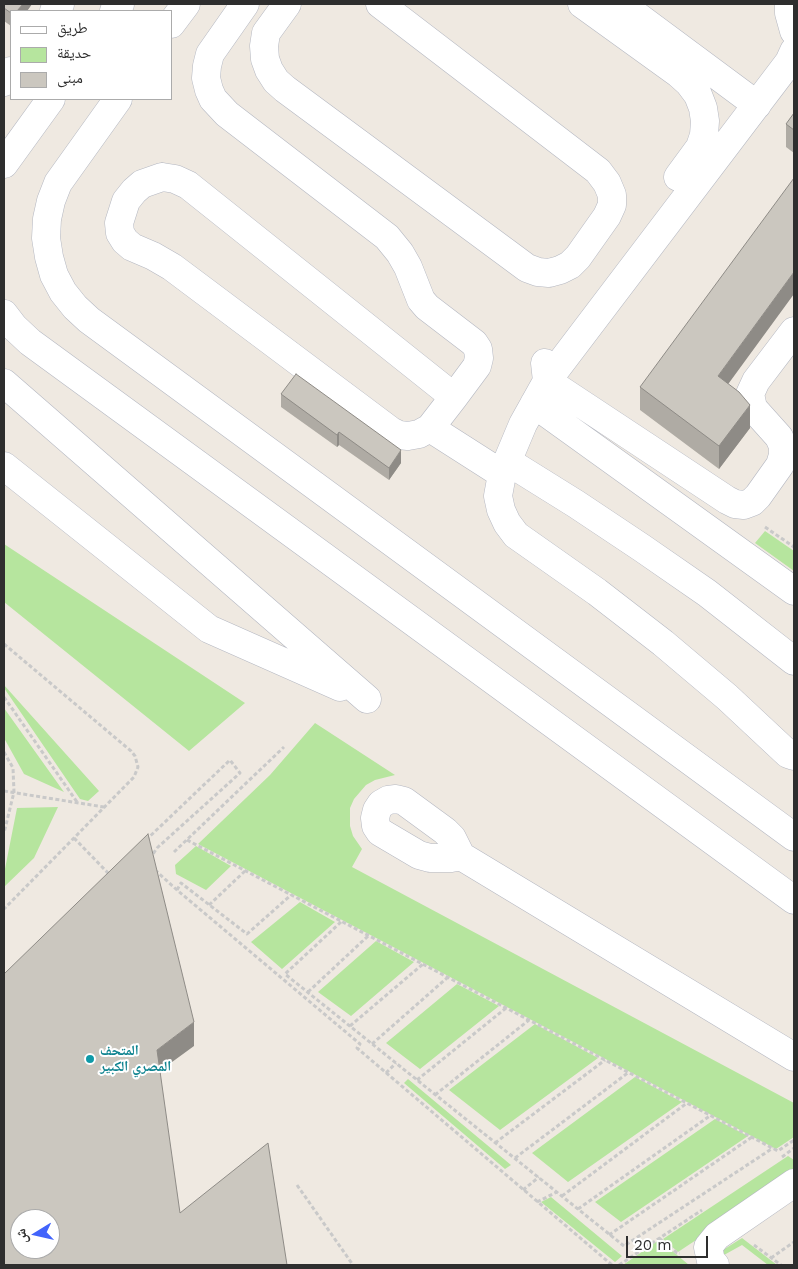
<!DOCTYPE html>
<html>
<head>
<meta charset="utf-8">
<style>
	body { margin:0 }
	#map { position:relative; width:798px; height:1269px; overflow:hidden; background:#efe9e1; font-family:"Work Sans","Noto Naskh Arabic",sans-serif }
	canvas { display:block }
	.frame { position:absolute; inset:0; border:5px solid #2e2e2e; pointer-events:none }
	.legend { position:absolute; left:10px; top:10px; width:162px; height:90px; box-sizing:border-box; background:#fff; border:1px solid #ababab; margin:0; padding:6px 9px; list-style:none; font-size:15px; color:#2e2e2e }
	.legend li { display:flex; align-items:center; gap:10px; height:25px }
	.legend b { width:25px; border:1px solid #ababab }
	.north { position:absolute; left:10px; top:1209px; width:50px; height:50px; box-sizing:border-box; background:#fff; border:1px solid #ababab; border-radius:50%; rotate:261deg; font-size:14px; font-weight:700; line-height:20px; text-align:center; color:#2e2e2e }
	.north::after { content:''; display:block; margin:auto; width:18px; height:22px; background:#4264fb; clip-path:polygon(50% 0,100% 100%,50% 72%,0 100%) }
	.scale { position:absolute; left:626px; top:1236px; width:82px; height:22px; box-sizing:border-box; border:2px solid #2e2e2e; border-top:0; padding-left:6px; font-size:15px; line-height:18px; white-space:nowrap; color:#2e2e2e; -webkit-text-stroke:4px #fff; paint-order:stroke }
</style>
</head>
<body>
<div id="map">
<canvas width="798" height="1269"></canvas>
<div class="frame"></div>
<ul class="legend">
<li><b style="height:6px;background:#fff"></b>طريق</li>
<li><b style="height:14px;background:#b6e59e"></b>حديقة</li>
<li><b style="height:14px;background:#cbc7bf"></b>مبنى</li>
</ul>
<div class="north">ش</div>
<div class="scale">20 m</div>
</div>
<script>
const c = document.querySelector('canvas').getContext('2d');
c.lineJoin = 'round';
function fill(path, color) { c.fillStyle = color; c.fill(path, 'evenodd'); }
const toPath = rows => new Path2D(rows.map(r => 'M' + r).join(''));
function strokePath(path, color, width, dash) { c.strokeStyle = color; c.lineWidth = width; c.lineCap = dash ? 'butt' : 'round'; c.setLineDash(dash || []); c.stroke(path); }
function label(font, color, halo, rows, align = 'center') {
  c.font = font + ' "Work Sans","Noto Naskh Arabic",sans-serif'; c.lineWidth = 4; c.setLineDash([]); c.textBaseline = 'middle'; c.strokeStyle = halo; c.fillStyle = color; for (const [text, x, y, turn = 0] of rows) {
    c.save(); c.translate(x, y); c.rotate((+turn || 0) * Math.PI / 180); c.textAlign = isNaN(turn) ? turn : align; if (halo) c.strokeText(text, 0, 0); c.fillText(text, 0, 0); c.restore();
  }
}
fill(toPath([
	[765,531,794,551,794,571,755,543],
	[4,544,245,703,189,751,4,602],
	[4,685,99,791,88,801,80,799,4,688],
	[4,708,64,792,24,774,4,738],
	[315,723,395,775,375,780,366,785,354,799,350,808,350,826,353,836,362,849,352,867,794,1103,794,1137,776,1149,198,844,270,775],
	[58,807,34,858,4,887,4,874,17,808],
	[196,846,231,866,206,890,176,874,175,865],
	[300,902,335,922,282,969,251,942],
	[376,941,414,962,351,1016,318,992],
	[457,984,499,1006,420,1069,386,1043],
	[535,1024,598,1058,500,1130,449,1090],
	[635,1077,682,1102,568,1182,532,1153],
	[408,1079,511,1165,505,1169,404,1083],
	[715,1119,748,1136,621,1222,595,1202],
	[788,1156,794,1160,794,1175,678,1252,663,1239],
	[551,1197,622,1256,615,1262,541,1202],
	[742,1238,777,1265,768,1265,742,1245,724,1255,723,1250],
	[659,1240,689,1265,623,1265]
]), '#b6e59e');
const minor = toPath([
	[245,4,210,54,207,66,206,78,209,90,213,99,227,114,387,237,400,253,408,267,421,300,427,307,474,343,478,349,479,358,477,366,454,397],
	[287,4,266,33,264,46,265,59,269,70,276,81,285,89,527,268,538,272,549,273,560,270,570,265,578,257,607,216,612,205,612,195,607,183,598,171,380,4],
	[582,4,679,74,689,83,698,95,703,108,705,121,704,135,700,147,678,177],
	[621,4,757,105],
	[789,4,789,13,794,31],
	[54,11,60,4],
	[114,11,120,4],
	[171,24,186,4],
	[794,51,789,62,547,381,523,424,502,474,498,496,501,510,507,523,516,535,597,592,663,643,727,697,788,754,794,756],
	[4,82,11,71],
	[118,99,58,183,51,201,47,219,46,238,49,257,54,275,63,292,75,307,89,320,794,837],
	[4,164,51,99],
	[162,177,175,179,188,185,454,397,430,428,419,434,408,436,399,435,391,431,172,267,153,256,132,247,125,241,120,233,119,223,126,201,134,191,142,184,162,177],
	[4,314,14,327,30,342,794,900],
	[545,363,547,381,727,500,735,504,744,505,752,502,758,496,780,465,783,455,783,446,779,437,753,408,750,394,756,381,794,331],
	[4,383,367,699],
	[534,404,794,591],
	[430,428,502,474],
	[507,461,576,504,642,548,707,593,794,661],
	[4,466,209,629,340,687],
	[396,799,404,801,445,831,452,838,461,856,451,858,430,858,419,855,380,832,376,826,375,818,377,810,381,804,388,800,396,799],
	[461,856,794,1057],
	[715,1265,711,1261,708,1247,717,1236,794,1183]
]);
strokePath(minor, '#b4b7c1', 29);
strokePath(toPath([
	[765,527,794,547],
	[4,644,131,751,135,756,138,767,134,777,4,909],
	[4,697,77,802],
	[4,752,13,768,14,792,4,833],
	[4,791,104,807],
	[74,838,109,874],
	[146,840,230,760,240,773,157,848,153,854,152,859],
	[187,840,778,1151,794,1140],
	[174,852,284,747],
	[155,870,177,890,360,1044,357,1048,612,1265],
	[177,890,181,883,247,934,291,895],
	[209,905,245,871],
	[341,922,285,974,624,1246,773,1148],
	[308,992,368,936],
	[350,1026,423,964],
	[372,1044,448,977],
	[386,1073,396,1063],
	[417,1080,506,1008],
	[435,1095,529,1020],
	[495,1143,605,1060],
	[782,1157,794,1148],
	[515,1158,629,1072],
	[297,1185,353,1265],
	[523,1190,539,1177],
	[562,1196,687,1103],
	[537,1202,557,1192],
	[578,1209,711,1115],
	[609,1235,752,1137],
	[659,1238,677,1253,680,1253],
	[754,1245,781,1265],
	[771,1258,794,1242],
	[619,1265,702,1210]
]), '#c9c9c9', 3, [4, 2.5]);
strokePath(minor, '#fff', 28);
fill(toPath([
	[4,4,32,4,27,11,11,11,11,26,4,21],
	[794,113,794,153,786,147,786,124],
	[728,384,750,428,719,469,640,410,640,387],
	[281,394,401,463,389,480,339,445,337,447,281,407]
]), '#afaba4');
fill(toPath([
	[23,4,32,4,27,11,17,11],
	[794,272,794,294,718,398,718,376],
	[750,405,750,428,719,469,719,446],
	[339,432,339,445,337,447,337,435],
	[401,450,401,463,389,480,389,468],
	[194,1022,194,1046,157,1073,157,1050]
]), '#8e8b86');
const building = toPath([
	[4,4,23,4,17,11,11,11,11,13,4,8,4,4],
	[794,113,794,130,786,124,794,113],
	[794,178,794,272,718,376,739,392,750,405,719,446,640,387,794,178],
	[296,374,401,450,389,468,339,432,337,435,281,394,296,374],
	[148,834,194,1022,157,1050,180,1213,268,1143,287,1265,4,1265,4,974,148,834],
	[20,1219,50,1219,50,1249,20,1249,20,1219]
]);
fill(building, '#cbc7bf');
strokePath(building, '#8e8b86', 1);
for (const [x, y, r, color] of [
	[90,1059,5,"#0f9aa8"]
]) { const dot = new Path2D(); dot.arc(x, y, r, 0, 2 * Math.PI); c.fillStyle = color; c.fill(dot); strokePath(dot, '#fff', 2); }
label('bold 14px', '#0d838f', '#fff', [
	["المتحف",100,1051],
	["المصري الكبير",100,1067]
], 'left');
</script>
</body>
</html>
